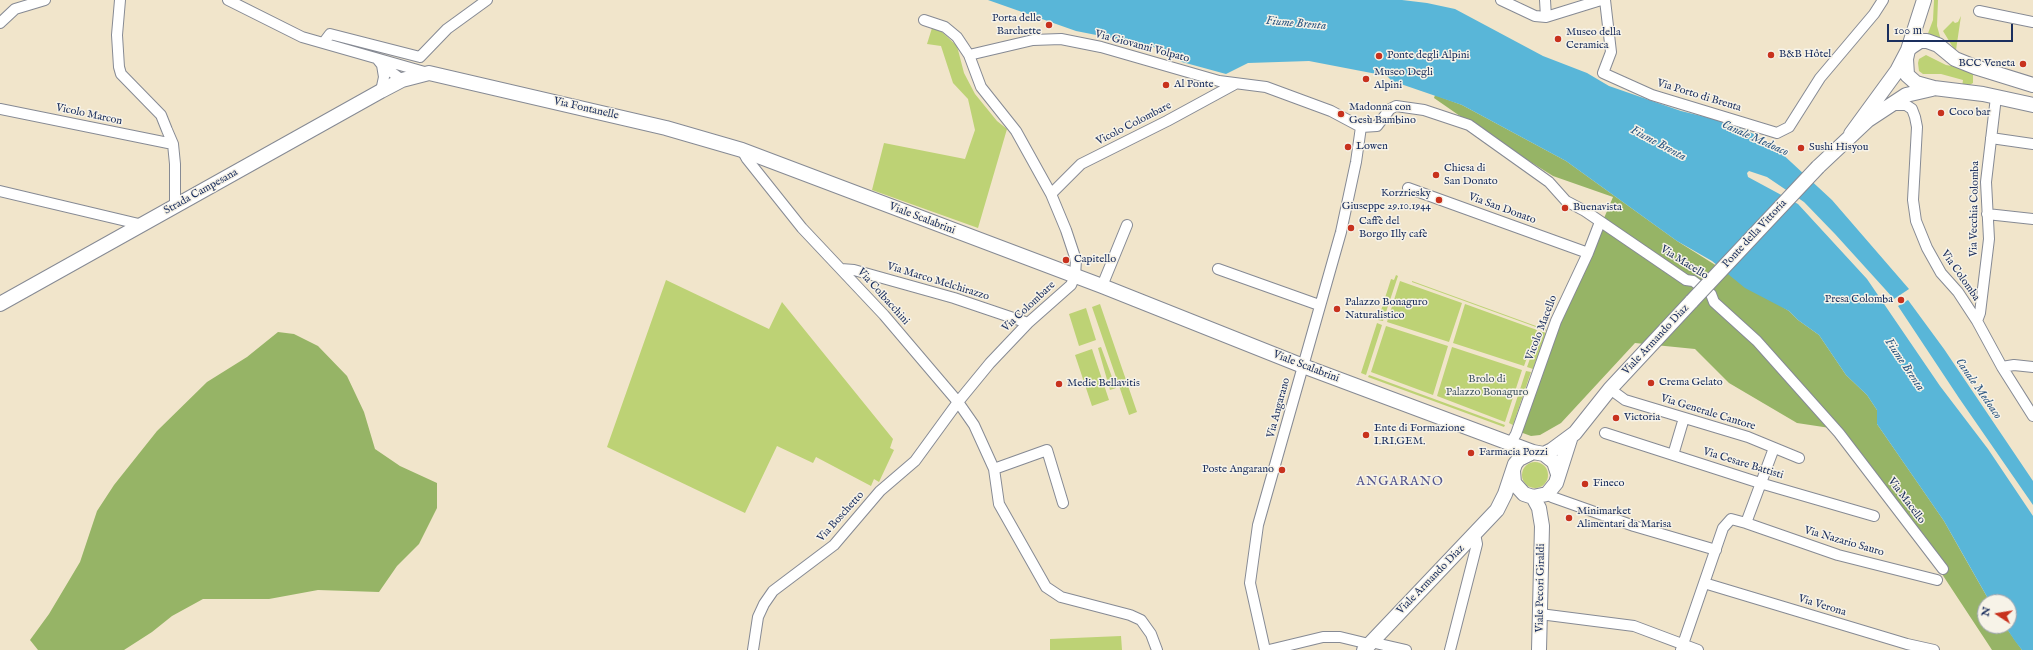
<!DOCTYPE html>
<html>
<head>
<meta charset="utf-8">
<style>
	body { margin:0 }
	#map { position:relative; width:2033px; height:650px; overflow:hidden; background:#f1e5cb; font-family:"IM FELL English",serif }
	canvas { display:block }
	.north { position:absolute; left:1977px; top:594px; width:40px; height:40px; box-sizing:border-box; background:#f7f3e8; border:1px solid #9fa5b1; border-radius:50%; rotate:282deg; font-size:11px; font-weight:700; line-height:16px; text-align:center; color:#1b2f5e }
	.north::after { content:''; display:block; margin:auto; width:14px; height:18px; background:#c8321e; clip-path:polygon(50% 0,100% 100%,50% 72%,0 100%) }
	.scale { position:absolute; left:1887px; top:24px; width:126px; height:18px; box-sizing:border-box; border:2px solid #1b2f5e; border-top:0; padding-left:5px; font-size:12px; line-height:14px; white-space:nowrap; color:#1b2f5e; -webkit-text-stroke:3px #f7f3e8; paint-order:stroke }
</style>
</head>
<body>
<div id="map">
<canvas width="2033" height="650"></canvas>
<div class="north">N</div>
<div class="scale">100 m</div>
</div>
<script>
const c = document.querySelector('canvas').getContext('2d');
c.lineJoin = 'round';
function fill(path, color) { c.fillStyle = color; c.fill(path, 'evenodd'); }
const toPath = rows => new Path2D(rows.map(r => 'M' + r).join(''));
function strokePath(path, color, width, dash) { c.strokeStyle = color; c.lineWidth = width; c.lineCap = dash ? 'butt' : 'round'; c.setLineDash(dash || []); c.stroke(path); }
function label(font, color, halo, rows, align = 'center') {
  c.font = font + ' "IM FELL English",serif'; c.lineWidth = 3; c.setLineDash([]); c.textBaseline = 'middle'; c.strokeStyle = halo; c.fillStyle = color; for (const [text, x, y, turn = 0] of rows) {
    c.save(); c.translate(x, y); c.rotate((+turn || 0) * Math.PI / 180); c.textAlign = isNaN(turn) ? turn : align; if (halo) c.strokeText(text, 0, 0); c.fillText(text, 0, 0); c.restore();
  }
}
fill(toPath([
	[1934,0,1938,0,1937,26,1941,40,1927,36,1933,20],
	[1961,16,1956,50,1954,49,1943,31,1953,21,1955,23,1958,22],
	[932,28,942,32,957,46,964,73,975,94,997,121,1007,129,978,228,872,190,884,143,965,159,975,130,968,99,953,83,941,46,927,44],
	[1926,55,1946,65,1968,69,1973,72,1973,83,1968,86,1962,87,1963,80,1941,74,1923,74,1919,71,1918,63,1919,59],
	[1396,275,1398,276,1383,321,1378,320,1391,279,1394,280],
	[666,280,769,329,782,302,893,439,890,448,894,450,879,482,874,479,871,486,816,457,813,463,777,446,745,513,607,447],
	[1400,281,1462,303,1449,342,1387,322],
	[1412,281,1547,330,1547,331,1412,282],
	[1100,304,1137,412,1129,415,1092,307],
	[1465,304,1537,330,1524,366,1453,343],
	[1086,308,1096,340,1079,346,1069,314],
	[1377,323,1382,325,1366,375,1361,373],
	[1386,326,1448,346,1433,395,1371,372],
	[1540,331,1546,333,1533,369,1527,367],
	[1101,347,1116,388,1110,390,1098,348],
	[1452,347,1522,370,1505,422,1437,396],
	[1092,349,1109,400,1092,406,1075,355],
	[1526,371,1531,372,1513,425,1509,423],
	[1369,375,1505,425,1504,427,1368,377],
	'1522 475a13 13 0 1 1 26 0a13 13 0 1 1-26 0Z',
	[1121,636,1122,650,1050,650,1050,639]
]), '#bdd275');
fill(toPath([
	[1435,95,1462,105,1566,161,1677,241,1789,311,1798,320,1819,335,1846,375,1867,395,1877,410,1877,424,1944,521,1962,553,1990,602,1985,602,1985,626,2005,626,2022,650,1992,650,1940,571,1830,428,1797,423,1729,383,1695,349,1635,343,1561,423,1540,435,1531,436,1520,432,1553,338,1613,197,1553,176,1483,132,1434,98],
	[278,332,294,334,318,346,347,376,364,412,375,449,400,466,437,483,437,508,419,544,397,566,379,592,318,590,269,599,203,599,172,616,152,632,124,650,38,650,30,640,49,614,80,562,97,511,114,485,157,431,207,382,247,357]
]), '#96b466');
fill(toPath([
	[988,0,1402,0,1427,3,1455,9,1543,56,1587,73,1609,86,1681,111,1722,121,1754,134,1778,150,1832,200,1909,289,1894,299,1835,234,1804,202,1767,177,1749,171,1747,173,1748,177,1798,204,1867,279,1940,386,1988,449,2033,516,2033,650,2022,650,2015,641,2005,626,2009,626,2009,602,1990,602,1944,521,1877,424,1877,410,1867,395,1846,375,1819,335,1798,320,1789,311,1745,288,1712,261,1677,241,1566,161,1462,105,1392,81,1387,76,1309,61,1248,63,1226,74,1182,62,1152,46,1076,31],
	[1908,300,1944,349,2033,481,2033,505,1959,398,1898,306]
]), '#59b6d8');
const street = toPath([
	[120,0,117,35,119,67,121,74,161,115,167,130,173,144,175,164,175,207],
	[228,0,302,37,428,73],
	[1501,0,1535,16,1546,17,1601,0],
	[1545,0,1546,17],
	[1605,0,1611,52,1603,73,1652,95,1777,133,1789,127,1820,78,1874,14,1883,0],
	[1979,11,2033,22],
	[0,23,15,9,45,0],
	[324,42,330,34,420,57,447,29,487,0],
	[969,55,1033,40,1061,39,1101,47,1219,81,1266,87,1331,111,1361,127,1377,126,1390,109,1396,106,1424,110,1469,125,1549,182,1566,201,1585,211,1686,280,1693,281,1711,294,1714,302,1757,341,1839,433,1943,569],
	[378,60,382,65,402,80],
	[381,91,384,77,382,65],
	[1893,105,1906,105,1912,109,1915,117,1917,127,1913,200,1916,221,1927,248,1941,273,1958,292,1977,321,2002,367,2033,416],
	[0,109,173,144],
	[1991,138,2033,144],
	[742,150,747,159,802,228,884,315,958,402,974,425,994,469,999,504,1046,587,1061,597,1130,615,1141,620,1151,634,1157,650],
	[1408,188,1588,253],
	[0,191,143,225],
	[1051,194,1081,164,1167,121,1235,84],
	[1987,214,2033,219],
	[841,269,854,270,954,298,1028,323],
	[1218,269,1319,305],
	[1102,286,1127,225],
	[1977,321,1980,313,1989,239,1986,182,1996,97],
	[2002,367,2014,365,2033,367],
	[1610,389,1625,400,1748,437,1799,458],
	[1605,433,1760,483,1874,516],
	[1510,444,1516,434,1556,321,1588,253,1600,222],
	[1673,455,1684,418],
	[994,469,1047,450,1063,503],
	[1552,497,1634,526,1716,550],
	[1746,523,1838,555,1937,580],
	[1704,583,1907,644,1934,650],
	[1540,614,1634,626,1698,650],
	[1371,642,1406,650],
	[753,650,758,617,764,604,773,591,834,545,880,491,915,461,958,402,990,363,1028,323,1071,285,1075,276,1076,260,1066,230,1051,194,1016,131,981,87,969,55,957,37,945,27,924,20],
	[1265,650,1250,583,1258,525,1341,232,1356,162,1361,127],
	[1269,650,1323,637,1340,637,1369,644],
	[1450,650,1474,556,1477,544,1475,534],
	[1681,650,1723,528,1731,519,1746,523,1774,448]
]);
const secondary = toPath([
	[2033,85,1975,67,1955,59,1938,45,1927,41,1920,41,1911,47,1908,50,1906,59,1907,75,1916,83,1934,88,1983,94,2033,105],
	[1851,134,1897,71,1908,50,1924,0],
	[1818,167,1868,120,1906,95,1932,89],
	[0,304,381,91,402,80,429,73,666,128,742,150,1102,286,1303,366,1533,452],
	[1544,454,1552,450,1575,433,1610,389,1692,301],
	[1513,471,1514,483,1524,494,1533,497,1547,494,1556,483,1571,436],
	[1533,497,1539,508,1542,526,1539,650],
	[1364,650,1497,510,1505,494,1515,464,1519,459,1533,452,1544,454,1554,462,1558,474]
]);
strokePath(street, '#868a94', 12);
strokePath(secondary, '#868a94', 16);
strokePath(street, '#fff', 10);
strokePath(secondary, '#fff', 14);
const secondaryBridge = toPath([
	[1692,301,1818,167]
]);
strokePath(secondaryBridge, '#868a94', 16, []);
strokePath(secondaryBridge, '#fff', 14);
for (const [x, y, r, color] of [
	[1049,25,4,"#c8321e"],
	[1558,39,4,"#c8321e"],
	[1771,55,4,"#c8321e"],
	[1379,56,4,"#c8321e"],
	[2023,64,4,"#c8321e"],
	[1366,79,4,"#c8321e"],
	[1166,85,4,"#c8321e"],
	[1941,113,4,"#c8321e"],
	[1341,114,4,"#c8321e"],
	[1348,147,4,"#c8321e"],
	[1801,148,4,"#c8321e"],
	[1436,175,4,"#c8321e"],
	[1439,200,4,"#c8321e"],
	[1565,208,4,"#c8321e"],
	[1351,228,4,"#c8321e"],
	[1066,260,4,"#c8321e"],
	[1901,300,4,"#c8321e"],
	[1337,309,4,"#c8321e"],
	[1651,383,4,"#c8321e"],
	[1059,384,4,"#c8321e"],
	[1616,418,4,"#c8321e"],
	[1366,435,4,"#c8321e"],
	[1471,453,4,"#c8321e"],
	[1282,470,4,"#c8321e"],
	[1585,484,4,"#c8321e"],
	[1569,518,4,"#c8321e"]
]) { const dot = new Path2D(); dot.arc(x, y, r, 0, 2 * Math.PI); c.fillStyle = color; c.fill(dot); strokePath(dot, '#f7f3e8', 1.5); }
label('11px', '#1b2f5e', '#f7f3e8', [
	["Porta delle",1041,19,"right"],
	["Barchette",1041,32,"right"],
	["Museo della",1566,33],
	["Ceramica",1566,46],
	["B&B Hôtel",1779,55],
	["Ponte degli Alpini",1387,56],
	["BCC Veneta",2015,64,"right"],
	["Museo Degli",1374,73],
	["Alpini",1374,86],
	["Al Ponte",1174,85],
	["Madonna con",1349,108],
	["Gesù Bambino",1349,121],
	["Coco bar",1949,113],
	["Lowen",1356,147],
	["Sushi Hisyou",1809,148],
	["Chiesa di",1444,169],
	["San Donato",1444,182],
	["Korzriesky",1431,194,"right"],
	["Giuseppe 29.10.1944",1431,207,"right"],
	["Buenavista",1573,208],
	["Caffè del",1359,222],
	["Borgo Illy cafè",1359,235],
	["Capitello",1074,260],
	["Presa Colomba",1893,300,"right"],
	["Palazzo Bonaguro",1345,303],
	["Naturalistico",1345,316],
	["Crema Gelato",1659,383],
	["Medie Bellavitis",1067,384],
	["Victoria",1624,418],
	["Ente di Formazione",1374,429],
	["I.RI.GEM.",1374,442],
	["Farmacia Pozzi",1479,453],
	["Poste Angarano",1274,470,"right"],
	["Fineco",1593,484],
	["Minimarket",1577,512],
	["Alimentari da Marisa",1577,525]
], 'left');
label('11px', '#1b2f5e', '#f7f3e8', [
	["Via Giovanni Volpato",1142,47,15],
	["Via Porto di Brenta",1699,96,17],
	["Via Fontanelle",586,109,13],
	["Vicolo Marcon",89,115,12],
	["Vicolo Colombare",1134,124,-27],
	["Strada Campesana",201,192,-29],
	["Via San Donato",1502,209,20],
	["Via Vecchia Colomba",1975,209,-89],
	["Viale Scalabrini",922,219,21],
	["Ponte della Vittoria",1755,234,-47],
	["Via Macello",1684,263,32],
	["Via Colomba",1960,276,55],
	["Via Marco Melchirazzo",938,282,17],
	["Via Colbacchini",883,297,48],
	["Via Colombare",1029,307,-43],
	["Vicolo Macello",1542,328,-69],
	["Viale Armando Diaz",1656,340,-47],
	["Viale Scalabrini",1306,367,21],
	["Via Angarano",1279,408,-75],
	["Via Generale Cantore",1708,413,17],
	["Via Cesare Battisti",1743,464,17],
	["Via Macello",1906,501,53],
	["Via Boschetto",841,517,-48],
	["Via Nazario Sauro",1844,542,16],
	["Viale Armando Diaz",1431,580,-46],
	["Viale Pecori Giraldi",1541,588,-89],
	["Via Verona",1822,606,17]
]);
label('11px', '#445864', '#f7f3e8', [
	["Brolo di",1487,380],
	["Palazzo Bonaguro",1487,393]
]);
label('italic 12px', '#2e5883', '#f7f3e8', [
	["Fiume Brenta",1296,24,5],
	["Canale Medoaco",1755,139,24],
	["Fiume Brenta",1658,144,28],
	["Fiume Brenta",1904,365,56],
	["Canale Medoaco",1978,389,55]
]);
c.letterSpacing = '1px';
label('13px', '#55578e', '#f7f3e8', [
	["ANGARANO",1400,482]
]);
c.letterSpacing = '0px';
</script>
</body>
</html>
